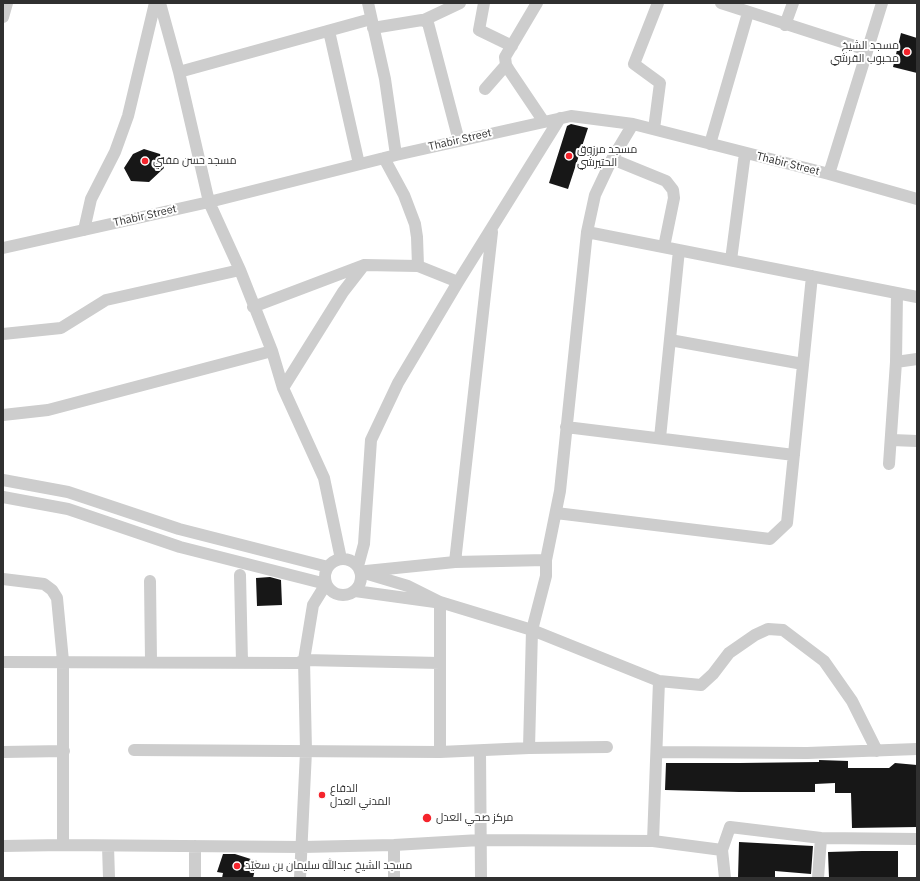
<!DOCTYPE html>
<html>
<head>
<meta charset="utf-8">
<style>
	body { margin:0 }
	#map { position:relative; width:920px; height:881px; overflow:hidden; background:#fff; font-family:"IBM Plex Sans",sans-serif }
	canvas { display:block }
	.frame { position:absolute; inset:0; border:4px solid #303030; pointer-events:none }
</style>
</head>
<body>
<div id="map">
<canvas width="920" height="881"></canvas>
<div class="frame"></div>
</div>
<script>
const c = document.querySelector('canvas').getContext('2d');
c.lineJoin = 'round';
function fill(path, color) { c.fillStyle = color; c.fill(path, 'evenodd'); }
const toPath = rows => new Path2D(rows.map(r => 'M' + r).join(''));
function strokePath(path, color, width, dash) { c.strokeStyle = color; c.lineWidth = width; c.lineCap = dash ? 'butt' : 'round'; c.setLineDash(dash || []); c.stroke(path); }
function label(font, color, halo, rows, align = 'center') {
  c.font = font + ' "IBM Plex Sans",Cairo,sans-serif'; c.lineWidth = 4; c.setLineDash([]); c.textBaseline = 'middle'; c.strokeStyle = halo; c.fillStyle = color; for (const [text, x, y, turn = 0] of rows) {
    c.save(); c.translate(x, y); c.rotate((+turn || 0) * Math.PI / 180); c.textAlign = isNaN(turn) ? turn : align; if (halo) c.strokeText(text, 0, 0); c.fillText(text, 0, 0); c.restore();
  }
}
fill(toPath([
	[901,33,917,38,917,73,893,67],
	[571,124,588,128,568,189,549,183,567,126],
	[144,149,160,154,164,168,149,182,131,181,124,168,133,154],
	[270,577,281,580,282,605,257,606,256,578],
	[819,760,848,761,848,768,889,768,895,763,917,765,917,827,852,828,851,793,835,793,835,783,815,784,815,792,739,792,665,790,666,763,740,763,819,762],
	[739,842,813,846,811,874,775,871,775,878,738,878],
	[862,851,898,851,898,878,829,878,828,852],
	[223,854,235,854,257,861,253,878,222,878,223,873,217,872]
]), '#171717');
strokePath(toPath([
	[160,3,179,72,209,202,240,270,272,351,283,388,324,478,341,559],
	[368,3,385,79,396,155],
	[484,3,479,30,512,46],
	[537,3,505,57,506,65,509,70,544,122],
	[721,3,867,50],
	[3,17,7,3],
	[424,20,460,3],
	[785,25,793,3],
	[373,28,422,20,428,23,459,141],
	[329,31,359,164],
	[179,72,371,19],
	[485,89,506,65],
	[654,129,660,83,634,64,658,3],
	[710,144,748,13],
	[384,158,404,195,415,224,417,237,418,266],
	[612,159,666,181,673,190,674,198,664,247],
	[829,174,882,3],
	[84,230,91,199,115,152,128,116,155,3],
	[587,232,917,297],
	[3,248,209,202,396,155,571,116,633,124,829,174,917,199],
	[731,260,745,153],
	[253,307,364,265,418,266,458,282],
	[3,334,61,328,106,300,240,270],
	[670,340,803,364],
	[896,362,917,359],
	[283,388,343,292,364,265],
	[3,415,48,410,272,351],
	[566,427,794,455],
	[660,438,679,250],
	[892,440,917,441],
	[889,464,896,362,897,293],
	[3,480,68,492,179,529,328,567],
	[3,497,68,509,180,547,326,584,313,605,304,660,306,751,300,878],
	[556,513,770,539,787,523,812,276],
	'325 577a18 18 0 1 1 36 0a18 18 0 1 1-36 0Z',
	[455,562,492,232],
	[358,566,364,544,371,440,398,383,458,282,560,118],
	[366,571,455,562,546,560],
	[361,572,408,586,440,602,532,630,659,681,701,685,713,674,729,653,755,635,768,629,783,630,824,661,852,701,877,751],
	[240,575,242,662],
	[3,579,44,584,52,590,57,598,63,661,63,845],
	[150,581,151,661],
	[355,591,435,602],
	[440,602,440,752],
	[3,662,298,663,304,660,440,663],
	[529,748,532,630,546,576,546,560,560,491,587,232,595,195,612,159,633,124],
	[134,750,440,752,529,748,607,747],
	[480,751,481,878],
	[3,752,64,751],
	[657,752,807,753,917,749],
	[653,841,659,681],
	[3,846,63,845,302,847,394,845,480,840,653,841,722,850],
	[108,846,109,878],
	[195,846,195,878],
	[394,878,394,845],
	[725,878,722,850,730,827,821,838,917,839],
	[818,878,821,838]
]), '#cdcdcd', 12);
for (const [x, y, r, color] of [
	[907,52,4,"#f5242c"],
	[569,156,4,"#f5242c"],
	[145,161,4,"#f5242c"],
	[322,795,4,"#f5242c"],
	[427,818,5,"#f5242c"],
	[237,866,4,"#f5242c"]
]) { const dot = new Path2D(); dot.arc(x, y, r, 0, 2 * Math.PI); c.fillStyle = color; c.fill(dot); strokePath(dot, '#fff', 1.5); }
label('11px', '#303030', '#fff', [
	["مسجد الشيخ",899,46,"right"],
	["محبوب القرشي",899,59,"right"],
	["مسجد مرزوق",577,150],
	["الحتيرشي",577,163],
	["مسجد حسن مفتي",153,161],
	["الدفاع",330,789],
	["المدني العدل",330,802],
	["مركز صحي العدل",436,818],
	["مسجد الشيخ عبدالله سليمان بن سعيّد",245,866]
], 'left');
label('11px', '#303030', '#fff', [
	["Thabir Street",460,140,-13],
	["Thabir Street",788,164,14],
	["Thabir Street",145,216,-13]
]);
</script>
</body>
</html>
